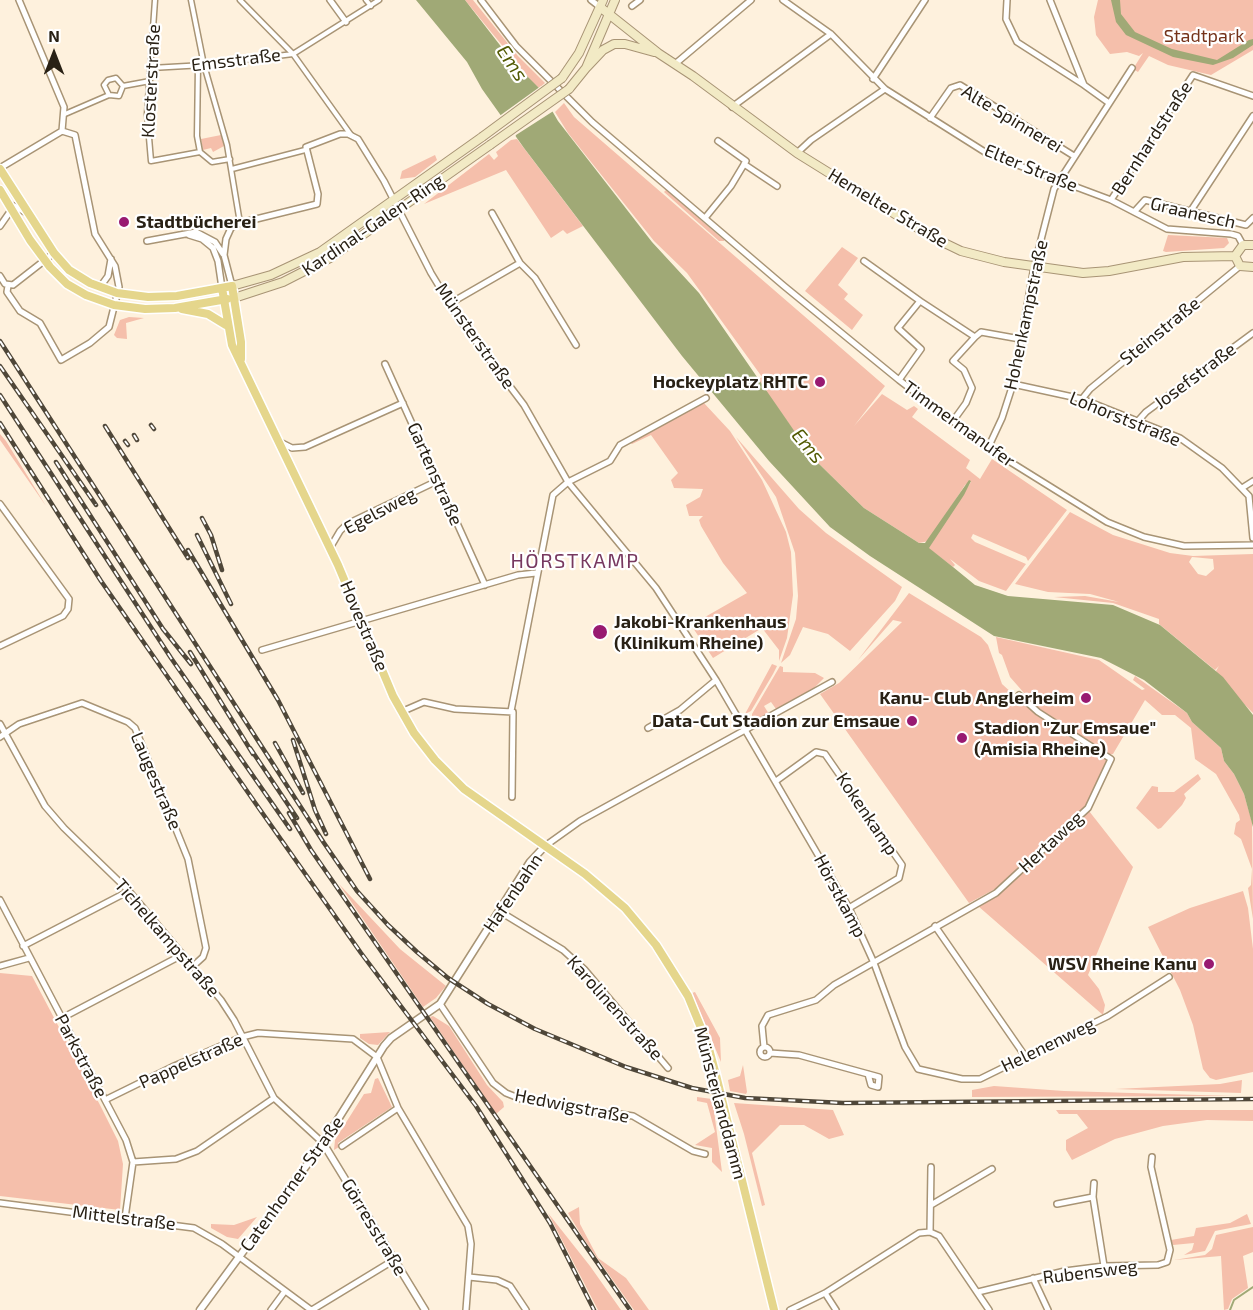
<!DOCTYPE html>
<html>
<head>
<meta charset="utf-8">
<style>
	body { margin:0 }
	#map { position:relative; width:1253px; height:1310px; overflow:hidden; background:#fef1dd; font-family:"Exo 2",sans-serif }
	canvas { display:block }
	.north { position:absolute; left:24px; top:24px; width:60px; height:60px; -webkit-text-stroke:4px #fff; paint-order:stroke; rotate:0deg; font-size:16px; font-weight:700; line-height:24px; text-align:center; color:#292115 }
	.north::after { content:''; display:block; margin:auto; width:21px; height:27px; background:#292115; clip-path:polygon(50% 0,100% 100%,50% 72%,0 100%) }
</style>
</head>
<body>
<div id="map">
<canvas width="1253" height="1310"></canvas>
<div class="north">N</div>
</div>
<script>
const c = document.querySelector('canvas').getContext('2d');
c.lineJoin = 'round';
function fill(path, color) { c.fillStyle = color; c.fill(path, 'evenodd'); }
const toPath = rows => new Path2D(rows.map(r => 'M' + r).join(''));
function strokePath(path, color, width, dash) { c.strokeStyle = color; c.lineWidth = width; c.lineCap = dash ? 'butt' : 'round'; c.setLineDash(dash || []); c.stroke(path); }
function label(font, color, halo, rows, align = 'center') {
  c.font = font + ' "Exo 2",sans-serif'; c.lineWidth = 4.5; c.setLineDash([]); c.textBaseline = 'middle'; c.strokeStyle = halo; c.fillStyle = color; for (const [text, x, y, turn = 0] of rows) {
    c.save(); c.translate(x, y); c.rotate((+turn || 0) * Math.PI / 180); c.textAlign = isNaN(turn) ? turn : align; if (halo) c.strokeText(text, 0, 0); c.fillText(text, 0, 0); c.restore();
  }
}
fill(toPath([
	[465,0,473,0,518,56,545,83,539,88,532,82],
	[1098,0,1253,0,1253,50,1211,75,1168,65,1149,56,1138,72,1133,69,1143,53,1139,56,1127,52,1110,54,1096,35,1094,17],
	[564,103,574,117,885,386,854,426,882,394,907,410,914,406,918,409,912,417,970,460,966,468,980,479,992,459,1067,510,1028,561,1026,557,973,534,971,538,975,542,1026,564,1006,591,979,581,950,559,955,565,953,567,928,548,971,482,965,485,929,541,919,543,864,508,813,458,758,380,762,377,687,273,654,241,568,133,555,112],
	[221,135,224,146,213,152,211,148,203,150,201,139],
	[517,139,583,226,567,234,563,230,551,238,506,170,424,204,489,154,494,160,498,156,496,152,511,140],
	[435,155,437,160,415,177,400,179,402,171],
	[666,190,724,240,724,241,719,241,664,192],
	[1168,235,1227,238,1229,243,1224,248,1166,252,1163,251],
	[842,247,858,258,838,285,848,294,844,299,863,315,852,330,805,291],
	[129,317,144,318,126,323,127,339,117,338,114,335,120,320],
	[703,402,730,431,762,480,786,532,791,552,793,595,787,638,779,661,779,650,762,628,713,658,691,625,747,593,723,563,701,526,699,520,703,516,689,516,686,505,700,497,703,489,674,488,671,480,678,473,651,435,632,444,629,442],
	[0,434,6,441,46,506,0,440],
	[736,437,799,509,826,533,902,587,895,601,850,651,828,634,803,627,790,655,781,663,796,619,798,596,795,553,776,497],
	[1070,512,1113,535,1170,553,1193,556,1253,554,1253,713,1219,679,1216,671,1219,666,1215,670,1159,624,1159,619,1113,603,1054,597,1085,596,1119,602,1090,594,1048,592,1015,584],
	[1192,557,1213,559,1214,569,1206,576,1198,574,1189,562],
	[909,593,981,637,988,645,1002,684,1035,714,1109,762,1086,806,1019,869,995,889,969,903,820,694,839,683,902,622,893,620,858,660],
	[996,637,1099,660,1142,690,1145,689,1133,680,1135,676,1187,713,1192,722,1221,748,1224,761,1234,774,1244,794,1252,822,1253,919,1248,888,1251,885,1252,869,1241,839,1234,834,1236,823,1240,820,1239,815,1216,774,1195,759,1191,728,1175,715,1162,715,1145,700,1113,754,1107,755,1039,710,1010,677,1002,655,999,653],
	[772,664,777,666,773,674,751,711,745,714],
	[780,666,783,667,783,672,815,673,824,678,811,691,773,712,776,709,771,702,764,706,769,714,752,723,752,714],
	[1198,774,1201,779,1184,794,1186,798,1182,805,1161,828,1158,829,1136,808,1152,786,1158,787,1158,792,1174,792],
	[1089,811,1133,867,1088,975,1099,989,1105,1005,1103,1015,978,906,998,896],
	[339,884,400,949,446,986,436,998,423,1007],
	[1243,891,1248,908,1253,949,1253,1072,1216,1080,1210,1078,1203,1069,1193,1025,1180,990,1148,927,1190,908],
	[0,973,32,976,100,1105,118,1141,123,1164,120,1210,0,1196],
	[695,992,720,1038,721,1062,692,993],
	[433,1016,449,1026,487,1085,503,1102,504,1107,496,1114,430,1017],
	[390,1032,378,1045,369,1044,360,1038,360,1034],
	[743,1065,747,1092,746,1094,730,1091,728,1080,740,1076],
	[378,1078,392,1107,338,1143,339,1147,334,1150,335,1140,364,1094,371,1093,375,1079],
	[1242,1080,1241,1093,1115,1089,1220,1084],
	[994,1086,1064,1091,1233,1096,972,1097,972,1090],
	[697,1097,712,1099,713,1103,722,1172,712,1162,712,1148,695,1145,715,1132,707,1103,697,1101],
	[734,1103,833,1110,844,1135,829,1139,804,1125,780,1125,752,1153,765,1205,762,1206,744,1134],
	[1056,1110,1253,1110,1253,1121,1207,1120,1163,1126,1115,1139,1072,1160,1066,1150,1066,1140,1088,1128,1077,1114,1059,1114],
	[579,1207,580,1224,598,1258,626,1278,649,1310,634,1310,583,1238,568,1213],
	[548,1213,590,1266,621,1310,598,1310],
	[1247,1214,1251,1224,1215,1231,1205,1251,1184,1255,1192,1250,1194,1243,1173,1245,1171,1240,1194,1236,1196,1228,1230,1223],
	[257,1217,238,1239,227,1237,211,1228,211,1224,234,1225],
	[1253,1227,1253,1252,1243,1256,1248,1288,1232,1299,1228,1309,1224,1310,1221,1256,1174,1260,1205,1255,1212,1249,1216,1235]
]), '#f5bfab');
fill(toPath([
	[416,0,465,0,513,62,539,88,558,121,652,242,699,293,813,458,864,508,919,543,925,543,969,480,971,481,964,495,929,548,953,567,975,585,1008,596,1113,605,1160,625,1223,677,1253,715,1253,827,1244,794,1234,774,1224,761,1221,748,1192,722,1187,713,1144,680,1101,658,994,636,870,556,830,527,769,461,682,356,524,148,482,89,467,62],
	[1111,0,1120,0,1121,14,1135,32,1172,49,1217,60,1249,40,1253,39,1253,45,1233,58,1213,65,1173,57,1126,35,1116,22]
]), '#a0a976');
fill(toPath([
	[541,86,555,110,516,135,514,139,498,117]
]), '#fef1dd');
strokePath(toPath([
	[1230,1310,1234,1300,1253,1287]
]), '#a0a976', 2);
const pedestrian = toPath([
	[155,0,147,114,151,161,200,152],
	[191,0,204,65,227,145,240,223],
	[240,0,293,54,351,135],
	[366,0,371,6],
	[198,66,197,136,200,152,212,162,230,159],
	[151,68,204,65,293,54,379,0],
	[109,95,104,85,108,80,116,78,123,86],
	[65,114,109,95,119,96,123,86,150,81],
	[232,169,305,150]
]);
const minor = toPath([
	[19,0,64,107,62,131],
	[330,0,346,22],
	[481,0,516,46,592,122,784,286,899,380,988,448,1107,522,1144,537,1184,546,1253,545],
	[591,0,600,7],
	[783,0,831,34,885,89,988,154,1111,200,1167,229,1231,234,1238,236,1243,245],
	[1007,0,1006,19,1017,42,1084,85],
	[1050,0,1084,85,1109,103],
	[632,6,640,0],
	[675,64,751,0],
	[873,79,925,0],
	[732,107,831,34],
	[930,118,951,88,960,85,1074,156],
	[797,153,811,140,885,89],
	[744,164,777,186],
	[0,168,62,131],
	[1111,200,1193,75,1253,96],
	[1135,211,1145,200,1246,225,1253,218],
	[1190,212,1253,116],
	[492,213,520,263],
	[705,218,731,186,746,161,718,141],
	[0,226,14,206,25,212],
	[189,235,202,239,213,248,218,261,222,288],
	[147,241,196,232,215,242,223,254],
	[864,261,920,301,898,328,921,349,899,380],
	[0,276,5,284,13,285,54,253],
	[8,286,7,292,20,311,40,323,61,360,90,343,109,327,119,287,115,266,95,234,75,135,62,131],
	[232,286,224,255,226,239,231,228,240,223,317,204,318,194,306,147,340,134,348,134,358,139,384,181,431,273,459,319,524,405,568,482,656,588,716,680,849,908,874,963,905,1047,918,1069,962,1079,980,1079,1108,1016,1169,977],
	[100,287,108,276,111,259],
	[920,301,975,337,981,332,1020,339],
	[449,304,520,263,535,278,576,345],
	[385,364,485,585],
	[1013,384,1082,399,1180,438,1222,468,1249,496,1253,538],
	[1082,399,1090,389,1240,266],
	[953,421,966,403,972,388,964,370,953,361,975,337],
	[1138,421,1146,412,1253,333],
	[280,442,292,448,305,447,403,403],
	[988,448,1002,418,1013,384,1034,267,1054,189,1132,68],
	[1242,488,1253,481],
	[0,504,69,599,68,609,63,616,0,646],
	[330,548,340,531,347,524,437,481],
	[262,650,518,575,536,573],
	[511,711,553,495,568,482,610,461,620,445,706,398],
	[401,712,424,702,455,709,513,712,512,797],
	[0,724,45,806,64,828,129,891,221,1000,234,1020,274,1098,323,1143],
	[648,728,680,710,716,680],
	[0,737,19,724,82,703,128,722,135,728,188,859,206,948,203,957,192,967],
	[776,781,816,752,825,754,902,865,899,878,849,908],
	[545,846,580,821,832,682],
	[0,900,126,1140,133,1162,125,1218],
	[499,911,563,950,585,970,668,1068],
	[935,926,1025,1056],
	[23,946,129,891],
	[0,966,29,958],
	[440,1004,493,1083,506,1093,521,1099,633,1116,693,1151,705,1154],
	[62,1018,182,955],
	[764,1047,762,1026,768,1015,816,1000,834,985,996,893,1088,808,1111,759,1038,712,1019,695],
	'760 1052a5 5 0 1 1 10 0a5 5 0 1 1-10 0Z',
	[770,1053,799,1055,879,1077,878,1087,871,1085,868,1074],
	[105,1100,172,1067,242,1037,258,1033,353,1039,377,1057,398,1108,468,1226,471,1244,466,1310],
	[342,1146,398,1108],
	[133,1162,176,1159,197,1151,274,1098],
	[1094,1183,1093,1197,1104,1266],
	[0,1203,194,1228,222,1244,311,1310],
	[1057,1204,1093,1197],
	[931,1205,992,1169],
	[930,1232,931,1167],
	[469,1277,497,1280,510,1286,526,1310],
	[1033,1278,1048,1310],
	[978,1292,1065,1271,1104,1266,1158,1265,1167,1262,1170,1250,1151,1167,1152,1157],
	[825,1293,836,1310],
	[271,1310,285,1291],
	[312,1310,394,1260],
	[790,1310,825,1293,919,1233,930,1232,939,1236,989,1310]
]);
const tertiary = toPath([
	[323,1143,425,1310],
	[200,1310,323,1143,384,1046,391,1038,440,1004,530,862,545,846]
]);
const secondary = toPath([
	[600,7,658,53,693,76,797,153,932,237,961,251,1004,262,1083,273,1109,271,1183,257,1235,256],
	[587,67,603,50,614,44,625,44,654,52],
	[562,78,579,53,603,0],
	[569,89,586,68,615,0],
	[1253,245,1243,245,1235,256,1240,266,1253,267],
	[232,286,271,275,320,252,482,137],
	[234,298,283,282,330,258,490,145]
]);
const primary = toPath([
	[0,169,54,253,69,270,90,283,117,293,148,297,177,296,232,286,241,342,241,359],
	[0,190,30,240,50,267,67,284,86,295,114,305,145,309,175,308,227,299],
	[222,288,232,345,338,565,393,696,414,733,435,760,464,789,585,874,625,908,656,945,688,996,708,1045,716,1075,774,1310],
	[182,309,208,314,226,325]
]);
strokePath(pedestrian, '#a89475', 7);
strokePath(minor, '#a89475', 8);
strokePath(tertiary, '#a89475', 9);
strokePath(secondary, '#a89475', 10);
strokePath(primary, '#fff', 11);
strokePath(pedestrian, '#fff', 4);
strokePath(minor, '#fff', 5);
strokePath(tertiary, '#fff', 6);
strokePath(secondary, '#f2eac5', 8);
strokePath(primary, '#e5d68c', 8);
const rail = toPath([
	[0,341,324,843,357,891,388,925,417,952,448,978,488,1004,535,1029,626,1067,692,1088,745,1098,843,1103,1253,1099],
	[0,366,96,505],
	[0,395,171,658,290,829],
	[0,423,101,581,256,804,361,953,476,1106,550,1223,594,1310],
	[151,425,154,429],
	[105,426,188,558],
	[134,435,137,440],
	[125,441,128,445],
	[56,462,163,629,191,664],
	[202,518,211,535,222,570],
	[197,535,231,604],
	[188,550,278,700,370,879],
	[190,652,253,754],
	[293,740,315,810,326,834],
	[275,743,303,793],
	[250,748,297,818],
	[289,813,311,850,630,1310]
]);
strokePath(rail, '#4f4739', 4.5);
strokePath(rail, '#fff', 2, [7]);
const secondaryBridge = toPath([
	[482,137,562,78],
	[490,145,569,89]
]);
strokePath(secondaryBridge, '#a89475', 10, []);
strokePath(secondaryBridge, '#f2eac5', 8);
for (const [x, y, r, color] of [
	[124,222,6,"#981a71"],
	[820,382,6,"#981a71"],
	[600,632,8,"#981a71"],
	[1086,698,6,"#981a71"],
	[912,721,6,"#981a71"],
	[962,738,6,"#981a71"],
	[1209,964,6,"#981a71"]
]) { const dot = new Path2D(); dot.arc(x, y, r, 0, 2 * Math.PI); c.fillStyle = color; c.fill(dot); strokePath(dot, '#fff', 2); }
label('18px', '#75331a', '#fff', [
	["Stadtpark",1204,36]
]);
label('18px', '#292115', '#fff', [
	["Emsstraße",236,60,-7],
	["Klosterstraße",151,81,-87],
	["Alte Spinnerei",1012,119,31],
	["Bernhardstraße",1152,138,-57],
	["Elter Straße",1031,168,22],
	["Hemelter Straße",888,208,31],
	["Graanesch",1193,213,13],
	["Kardinal-Galen-Ring",373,225,-34],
	["Hohenkampstraße",1026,315,-78],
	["Steinstraße",1160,331,-39],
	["Münsterstraße",475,336,55],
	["Josefstraße",1195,376,-37],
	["Lohorststraße",1125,419,22],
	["Timmermanufer",959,424,36],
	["Gartenstraße",435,474,66],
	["Egelsweg",380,511,-28],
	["Hovestraße",364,626,67],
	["Laugestraße",156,781,67],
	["Kokenkamp",867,814,56],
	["Hertaweg",1051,842,-43],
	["Hafenbahn",513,893,-56],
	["Hörstkamp",840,896,62],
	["Tichelkampstraße",167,938,49],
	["Karolinenstraße",615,1008,48],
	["Helenenweg",1048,1045,-26],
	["Parkstraße",81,1056,62],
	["Pappelstraße",191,1061,-24],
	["Münsterlanddamm",720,1103,75],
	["Hedwigstraße",572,1106,11],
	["Catenhorner Straße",292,1184,-54],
	["Mittelstraße",124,1218,7],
	["Görresstraße",374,1227,59],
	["Rubensweg",1090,1272,-7]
]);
label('bold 18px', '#292115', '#fff', [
	["Stadtbücherei",136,222,"left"],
	["Hockeyplatz RHTC",808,382],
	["Jakobi-Krankenhaus",614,622,"left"],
	["(Klinikum Rheine)",614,643,"left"],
	["Kanu- Club Anglerheim",1074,698],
	["Data-Cut Stadion zur Emsaue",900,721],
	["Stadion \"Zur Emsaue\"",974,728,"left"],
	["(Amisia Rheine)",974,749,"left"],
	["WSV Rheine Kanu",1197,964]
], 'right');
label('italic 20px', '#525a03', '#fff', [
	["Ems",512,63,56],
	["Ems",808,446,50]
]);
c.letterSpacing = '1.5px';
label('20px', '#77385f', '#fff', [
	["HÖRSTKAMP",575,561]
]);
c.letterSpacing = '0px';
</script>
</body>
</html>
